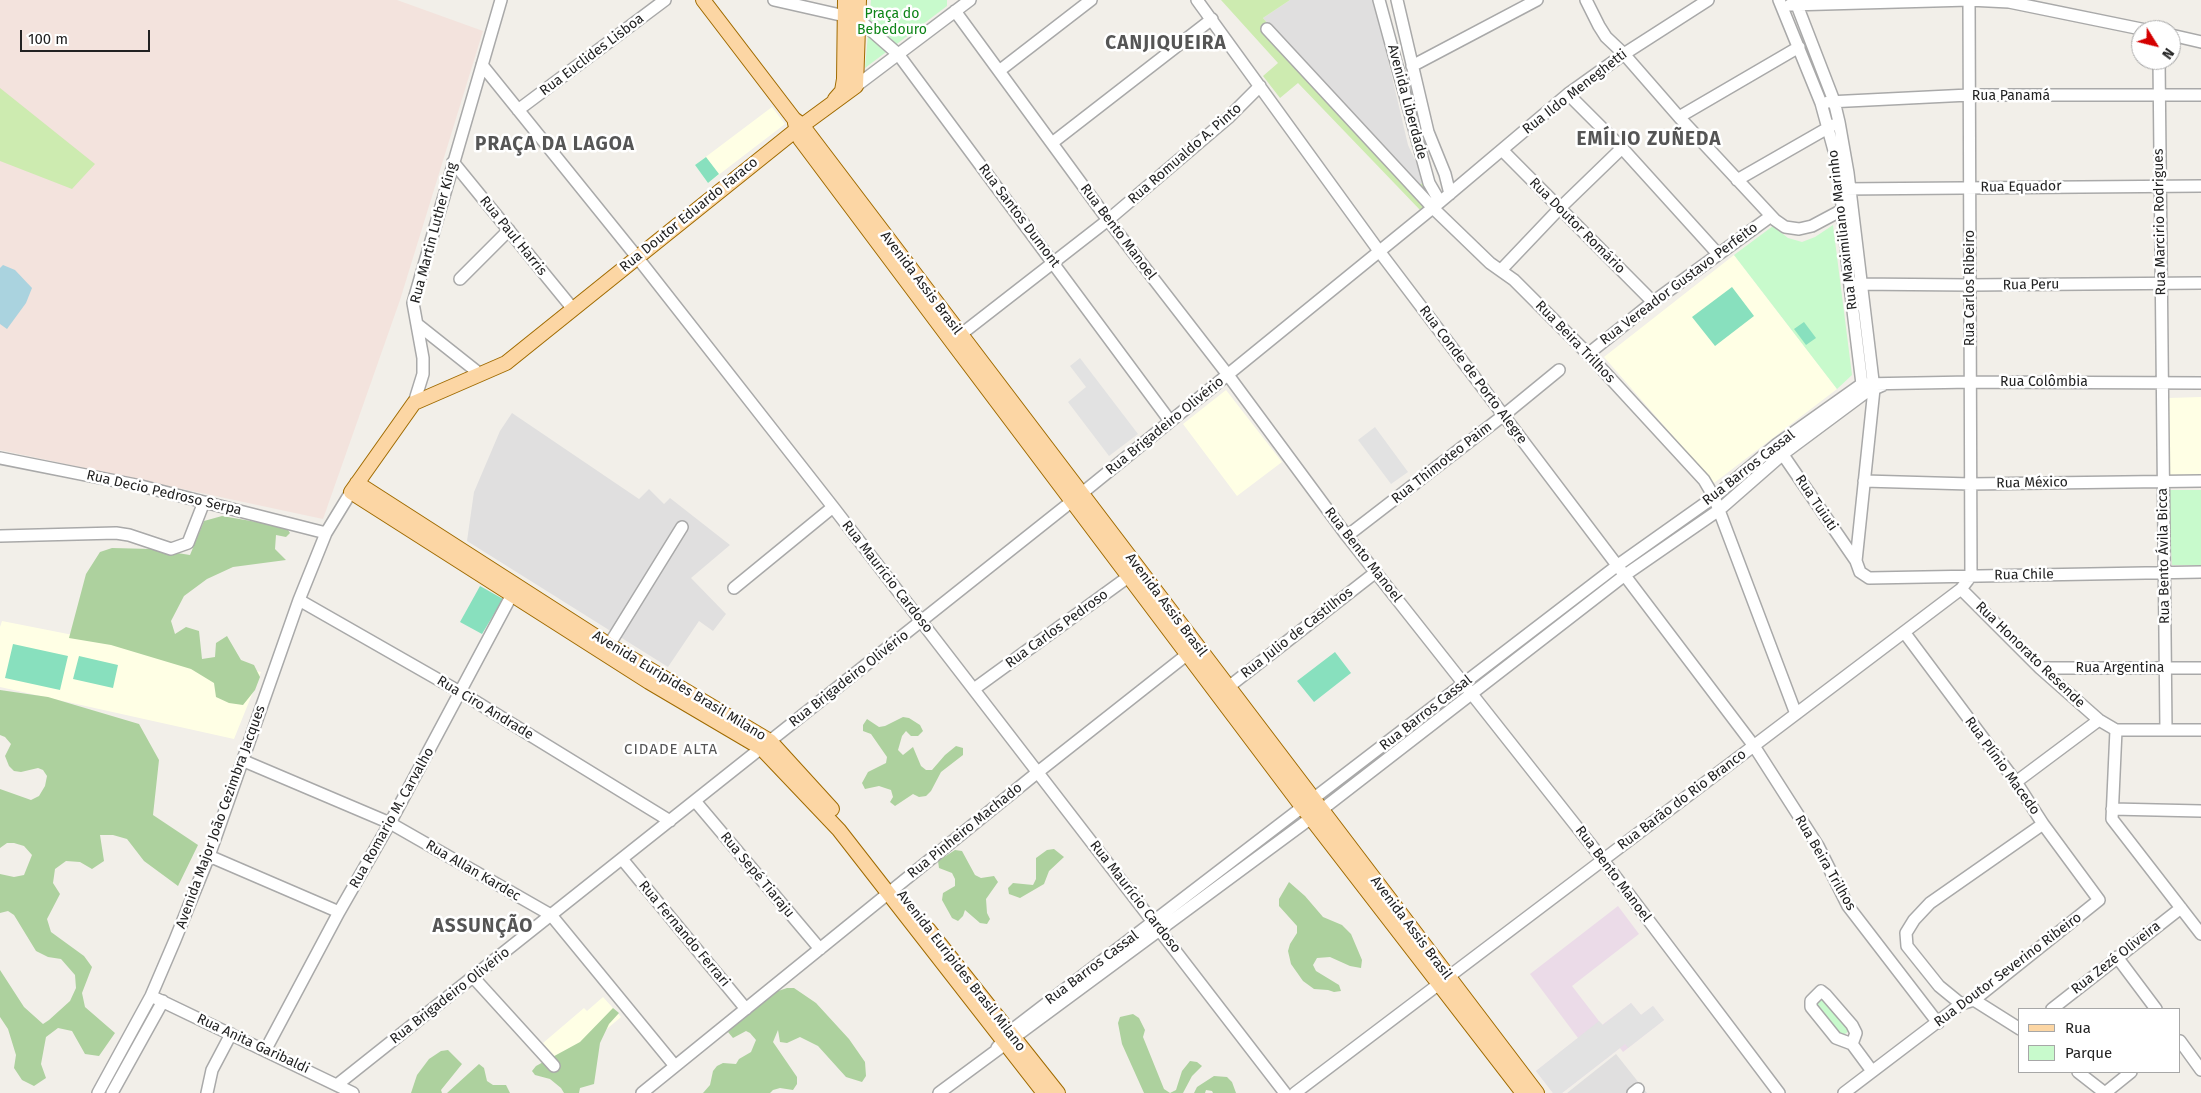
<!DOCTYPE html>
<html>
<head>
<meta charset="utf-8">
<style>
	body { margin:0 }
	#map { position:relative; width:2201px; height:1093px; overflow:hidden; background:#f2efe9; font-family:"Fira Sans",sans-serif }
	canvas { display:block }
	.legend { position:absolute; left:2018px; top:1008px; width:162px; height:65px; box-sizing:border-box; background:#fff; border:1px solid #a7a7a7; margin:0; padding:6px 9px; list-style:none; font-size:15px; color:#222 }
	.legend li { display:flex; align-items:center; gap:10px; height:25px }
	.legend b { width:25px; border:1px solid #a7a7a7 }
	.north { position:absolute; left:2131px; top:20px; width:50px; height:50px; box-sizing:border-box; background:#fff; border:1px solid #a7a7a7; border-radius:50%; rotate:126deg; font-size:14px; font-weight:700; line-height:20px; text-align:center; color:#222 }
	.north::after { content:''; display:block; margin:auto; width:18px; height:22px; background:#d40000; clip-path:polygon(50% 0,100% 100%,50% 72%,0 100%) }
	.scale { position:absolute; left:20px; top:30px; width:130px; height:22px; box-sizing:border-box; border:2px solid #222; border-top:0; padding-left:6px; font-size:15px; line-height:18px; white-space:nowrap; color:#222; -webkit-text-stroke:4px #fff; paint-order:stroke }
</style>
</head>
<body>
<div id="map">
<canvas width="2201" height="1093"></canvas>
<ul class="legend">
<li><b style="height:6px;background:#fcd6a4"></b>Rua</li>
<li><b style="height:14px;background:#c8facc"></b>Parque</li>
</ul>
<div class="north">N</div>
<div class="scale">100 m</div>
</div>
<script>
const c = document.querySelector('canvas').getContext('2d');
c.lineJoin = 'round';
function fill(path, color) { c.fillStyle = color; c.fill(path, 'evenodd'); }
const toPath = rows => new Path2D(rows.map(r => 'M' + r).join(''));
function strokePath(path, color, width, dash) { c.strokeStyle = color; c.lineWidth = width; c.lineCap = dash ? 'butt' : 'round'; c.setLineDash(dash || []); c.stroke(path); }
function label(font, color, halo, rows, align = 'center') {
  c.font = font + ' "Fira Sans",sans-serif'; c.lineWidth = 5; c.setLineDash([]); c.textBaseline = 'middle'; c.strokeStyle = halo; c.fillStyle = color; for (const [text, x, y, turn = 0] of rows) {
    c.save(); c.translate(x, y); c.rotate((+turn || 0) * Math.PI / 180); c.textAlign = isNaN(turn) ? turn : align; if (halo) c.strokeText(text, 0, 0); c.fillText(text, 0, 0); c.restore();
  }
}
fill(toPath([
	[1290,0,1374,0,1408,145,1425,181,1418,186,1285,44,1263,18],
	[512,413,639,499,649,489,664,504,670,498,730,545,691,578,726,614,713,631,699,621,668,667,467,541,474,492,500,431],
	[1616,1054,1647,1093,1567,1093]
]), '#e0dfdf');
fill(toPath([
	[1618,906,1639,934,1572,986,1602,1025,1631,1003,1641,1015,1653,1006,1664,1020,1623,1052,1620,1048,1562,1093,1553,1093,1536,1071,1578,1038,1530,974]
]), '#ebdbe8');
fill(toPath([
	[772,107,785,124,708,183,695,165],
	[1734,255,1837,389,1714,483,1604,357],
	[1226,390,1282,462,1237,496,1183,424],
	[2201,397,2201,476,2170,477,2168,398],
	[2,621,261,672,234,739,0,687,0,627],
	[603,997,621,1017,563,1066,543,1043,584,1008,587,1011]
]), '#ffffe5');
fill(toPath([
	[0,0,397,0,483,31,400,300,323,519,0,450]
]), '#f3e3dd');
fill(toPath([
	[1221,0,1290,0,1263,18,1285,44,1418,186,1425,181,1434,200,1421,211,1298,83,1280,98,1263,76,1278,63],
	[0,88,95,164,72,189,0,161]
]), '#cdebb0');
fill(toPath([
	[222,516,286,527,290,533,286,537,276,535,275,549,286,560,233,567,207,579,184,596,171,621,175,634,186,627,199,631,202,659,215,657,216,643,227,636,241,660,254,665,260,677,255,690,243,705,229,703,216,697,214,683,191,669,111,645,69,638,86,574,100,552,112,548,152,549,190,555,204,521],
	[0,690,48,697,139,724,159,760,153,815,198,845,178,886,144,861,127,839,113,835,100,835,104,861,92,869,80,862,66,861,55,869,53,883,60,894,47,919,51,932,84,956,92,967,82,993,85,1007,115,1033,99,1056,85,1054,72,1031,58,1028,46,1037,41,1064,46,1078,34,1086,22,1080,14,1068,16,1055,8,1029,0,1017,0,970,24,1007,43,1024,49,1020,70,1001,76,988,75,975,61,959,48,957,36,951,14,915,8,911,0,913,0,874,14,877,24,875,32,855,24,846,14,843,7,843,0,848,0,789,31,800,39,796,45,786,47,776,43,770,38,768,21,772,14,771,9,766,5,756,11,744,5,737,0,735],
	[903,717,909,718,920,725,923,731,918,736,911,736,906,731,902,736,898,750,903,755,913,747,921,766,926,770,932,770,945,755,956,746,963,748,963,755,941,772,931,791,926,796,919,797,913,794,895,806,890,802,893,797,891,790,879,786,865,789,862,783,868,772,886,763,887,757,871,734,863,731,863,725,867,719,879,727,885,726],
	[1054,849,1064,857,1049,871,1044,884,1020,898,1009,894,1008,888,1013,883,1033,885,1036,879,1036,858,1047,850],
	[955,850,962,851,975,875,981,878,994,876,998,882,986,899,987,913,990,919,987,924,980,923,965,910,963,916,958,921,952,918,942,900,943,893,955,886,955,879,952,873,939,868,938,861],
	[1289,882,1305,896,1323,917,1342,925,1351,934,1362,960,1361,968,1350,966,1330,957,1317,958,1313,965,1316,971,1339,985,1341,991,1334,992,1328,990,1314,989,1303,981,1291,964,1288,951,1290,944,1297,933,1297,926,1279,906,1279,899],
	[787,988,794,988,816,1003,849,1039,865,1062,866,1076,862,1082,846,1077,818,1046,800,1037,787,1043,780,1042,778,1030,773,1042,797,1077,797,1084,793,1090,780,1088,773,1090,770,1093,703,1093,710,1085,713,1071,717,1066,723,1063,736,1064,739,1059,751,1052,756,1040,750,1033,746,1031,733,1038,728,1032,732,1025,775,992],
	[613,1008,619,1013,609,1024,600,1043,594,1084,580,1088,579,1093,564,1093,561,1088,550,1079,535,1075,532,1071,536,1066,580,1042],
	[1133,1014,1139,1018,1145,1030,1143,1037,1164,1089,1170,1093,1176,1090,1182,1071,1190,1061,1197,1062,1202,1066,1192,1076,1183,1093,1144,1093,1122,1044,1118,1023,1120,1017],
	[448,1050,462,1064,441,1090,442,1093,411,1093,417,1075,429,1059,441,1051],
	[479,1064,484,1068,487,1081,493,1085,506,1085,510,1093,447,1093],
	[1214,1076,1227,1077,1232,1082,1236,1093,1213,1093,1212,1091,1206,1090,1205,1093,1194,1093,1197,1087]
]), '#add19e');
fill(toPath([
	[871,0,947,0,947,6,865,68],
	[1833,225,1852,375,1837,389,1734,255,1773,226,1788,238,1802,242,1815,237],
	[2167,490,2201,490,2201,565,2172,565],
	[1823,995,1850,1030,1840,1038,1813,1003]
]), '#c8facc');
fill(toPath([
	[706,157,719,174,708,183,695,165],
	[1732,287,1754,316,1715,346,1692,317],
	[1804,322,1816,338,1806,345,1794,329],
	[480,586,503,599,482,634,460,622],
	[13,644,68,656,60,690,5,678],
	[1335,652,1351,673,1314,702,1297,681],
	[79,656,118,665,113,688,73,679]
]), '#88e0be');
fill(toPath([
	[1080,358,1138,434,1109,456,1068,402,1086,387,1070,366],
	[1375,427,1408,472,1391,484,1358,440],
	[1631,1003,1641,1015,1653,1006,1664,1020,1628,1048,1625,1044,1562,1093,1553,1093,1536,1071,1599,1021,1603,1025]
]), '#e2e2e2');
fill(toPath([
	[3,265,15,270,32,288,26,303,7,329,0,324,0,268]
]), '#aad3df');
const minor = toPath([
	[774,0,858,19,898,54,1170,421],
	[1197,0,1379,251,1754,746,1818,846,1848,906,1938,1023],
	[1379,0,1429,183,1440,202],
	[1397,0,1428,132,1445,174,1450,194],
	[1586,0,1599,26,1606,37,1624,54,1679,117,1775,220,1785,227,1799,229,1812,226,1842,210],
	[1779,0,1821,103,1838,165,1849,278,1862,384,1865,391],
	[1795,0,1834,101,1839,122,1848,173,1874,389,1856,561],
	[1790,5,1969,0,2009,2,2146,30],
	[955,11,1108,220,1228,375,1347,536,1603,860,1779,1093],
	[1267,29,1433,208,1490,263,1514,280,1588,354,1704,480,1714,497,1796,714],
	[2171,35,2201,42],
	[2159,60,2166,729],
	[482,65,637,257,833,507,1285,1093],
	[1412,66,1537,0],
	[999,71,1091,0],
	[856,86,970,0],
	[1568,94,1622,148,1718,254],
	[1828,102,1969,95,2201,95],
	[518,110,665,0],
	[1679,117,1799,47],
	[1052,143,1212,19],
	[1502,150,1653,302],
	[453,162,573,309],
	[1737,180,1833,125],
	[1843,189,2201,186],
	[1501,270,1560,208,1622,148],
	[460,279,509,230],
	[1853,284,1970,285,2201,283],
	[417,324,480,374],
	[955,339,1108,220,1228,118,1260,86],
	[1588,354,1653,302,1771,216],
	[414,403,423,374,423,358,413,303,501,0],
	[1779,449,1856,561,1860,572,1869,578,2201,572],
	[0,458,141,486,326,533],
	[1864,481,1970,484,2201,481],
	[0,536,116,533,129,535,171,549,188,543,204,502],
	[1347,536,1504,415,1559,370],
	[734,588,833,507],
	[1961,589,2040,668,2099,720,2116,730,2201,730],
	[299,600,460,692,670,821],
	[609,645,682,527],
	[2040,668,2201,668],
	[974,689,1135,572],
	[1222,692,1376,572],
	[2116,730,2112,819,2201,934],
	[244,761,390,823,551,915,675,1066],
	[2016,782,2099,720],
	[695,801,820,949],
	[2112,809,2201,811],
	[209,856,339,912],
	[622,859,746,1009],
	[2117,957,2156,1009],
	[473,977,554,1066],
	[151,996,353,1093],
	[1974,1000,2020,1029],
	[1961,1004,1939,986,1907,946,1906,933,1914,920,1930,903,2043,824],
	[2052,1009,2181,908],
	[2180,1041,2201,1070],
	[1852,1044,1856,1033,1852,1025,1826,995,1821,991,1811,1001,1811,1007,1836,1038,1852,1044,1872,1071],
	[997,1048,1009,1032,1618,565,1714,497,1776,445,1862,384,1971,382,2201,383],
	[266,1049,339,912,390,823,516,587],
	[2078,1072,2105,1093],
	[338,1084,1081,494,1440,202,1568,94,1624,54,1708,0],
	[98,1093,151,996,175,940,209,856,299,600,326,533,351,492],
	[112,1093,163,1001],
	[207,1093,212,1070,231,1034],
	[642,1093,1038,772,1194,649],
	[939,1093,1311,818,1625,575,1719,510,1783,454,1865,393,1883,385],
	[1295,1093,1961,589,1971,576,1969,0],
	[1633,1093,1638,1089],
	[1844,1093,1961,1004,1974,1000,2099,900,2043,824,2016,782,1904,632],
	[2105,1093,2131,1072]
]);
const major = toPath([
	[703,0,794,119,802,125,1537,1093],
	[859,0,856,86,796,130,506,363,414,403,351,492,649,682,761,748,839,830,1044,1093],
	[835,99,842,91,844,79,845,0],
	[795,123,800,139,952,342,1303,808,1523,1093],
	[357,483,609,645,770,741,832,809],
	[928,929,1058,1093]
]);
strokePath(minor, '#a9a9a9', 14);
strokePath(major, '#a06b00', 16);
strokePath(minor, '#fff', 11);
strokePath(major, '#fcd6a4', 14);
label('14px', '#0c8416', '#fff', [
	["Praça do",892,14],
	["Bebedouro",892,30]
]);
label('14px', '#222', '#fff', [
	["Rua Euclides Lisboa",592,55,-37],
	["Rua Ildo Meneghetti",1575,92,-38],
	["Rua Panamá",2011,96],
	["Avenida Liberdade",1407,102,75],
	["Rua Romualdo A. Pinto",1185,154,-41],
	["Rua Equador",2021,187,-1],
	["Rua Doutor Eduardo Faraco",689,215,-39],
	["Rua Santos Dumont",1019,216,53],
	["Rua Marcirio Rodrigues",2160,222,-91],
	["Rua Doutor Romário",1577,226,45],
	["Rua Maximiliano Marinho",1843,230,-97],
	["Rua Bento Manoel",1118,232,53],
	["Rua Martin Luther King",434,233,-75],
	["Rua Paul Harris",513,236,51],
	["Avenida Assis Brasil",921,283,53],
	["Rua Vereador Gustavo Perfeito",1679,284,-37],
	["Rua Peru",2031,285,-1],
	["Rua Carlos Ribeiro",1970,288,-90],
	["Rua Beira Trilhos",1575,342,46],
	["Rua Conde de Porto Alegre",1473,375,53],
	["Rua Colômbia",2044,382],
	["Rua Brigadeiro Olivério",1165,426,-39],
	["Rua Thimoteo Paim",1442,463,-38],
	["Rua Barros Cassal",1749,468,-38],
	["Rua México",2032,483,-1],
	["Rua Decio Pedroso Serpa",164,493,13],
	["Rua Tuiuti",1816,503,56],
	["Rua Bento Manoel",1363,555,52],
	["Rua Bento Ávila Bicca",2164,556,-91],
	["Rua Chile",2024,575,-1],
	["Rua Maurício Cardoso",887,577,52],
	["Avenida Assis Brasil",1166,605,53],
	["Rua Carlos Pedroso",1057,629,-36],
	["Rua Julio de Castilhos",1297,633,-38],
	["Rua Honorato Resende",2030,655,44],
	["Rua Argentina",2120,668],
	["Rua Brigadeiro Olivério",849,679,-38],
	["Avenida Euripides Brasil Milano",679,686,31],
	["Rua Ciro Andrade",485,708,31],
	["Rua Barros Cassal",1426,713,-38],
	["Rua Plínio Macedo",2002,766,54],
	["Rua Barão do Rio Branco",1682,800,-37],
	["Avenida Major João Cezimbra Jacques",221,817,-70],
	["Rua Romario M. Carvalho",392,818,-61],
	["Rua Pinheiro Machado",965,831,-39],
	["Rua Beira Trilhos",1825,863,60],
	["Rua Allan Kardec",473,871,30],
	["Rua Bento Manoel",1613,874,53],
	["Rua Sepé Tiaraju",757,875,50],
	["Rua Maurício Cardoso",1135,897,52],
	["Avenida Assis Brasil",1411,928,53],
	["Rua Fernando Ferrari",684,934,50],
	["Rua Zezé Oliveira",2116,958,-38],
	["Rua Barros Cassal",1092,968,-37],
	["Rua Doutor Severino Ribeiro",2008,970,-37],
	["Avenida Euripides Brasil Milano",961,971,52],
	["Rua Brigadeiro Olivério",450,996,-38],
	["Rua Anita Garibaldi",253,1044,25]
]);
c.letterSpacing = '1px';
label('15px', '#555', '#fff', [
	["CIDADE ALTA",671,750]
]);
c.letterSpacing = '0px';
c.letterSpacing = '1px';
label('bold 19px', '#555', '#fff', [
	["CANJIQUEIRA",1166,44],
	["EMÍLIO ZUÑEDA",1649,140],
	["PRAÇA DA LAGOA",555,145],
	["ASSUNÇÃO",483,927]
]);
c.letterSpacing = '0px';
</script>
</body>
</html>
